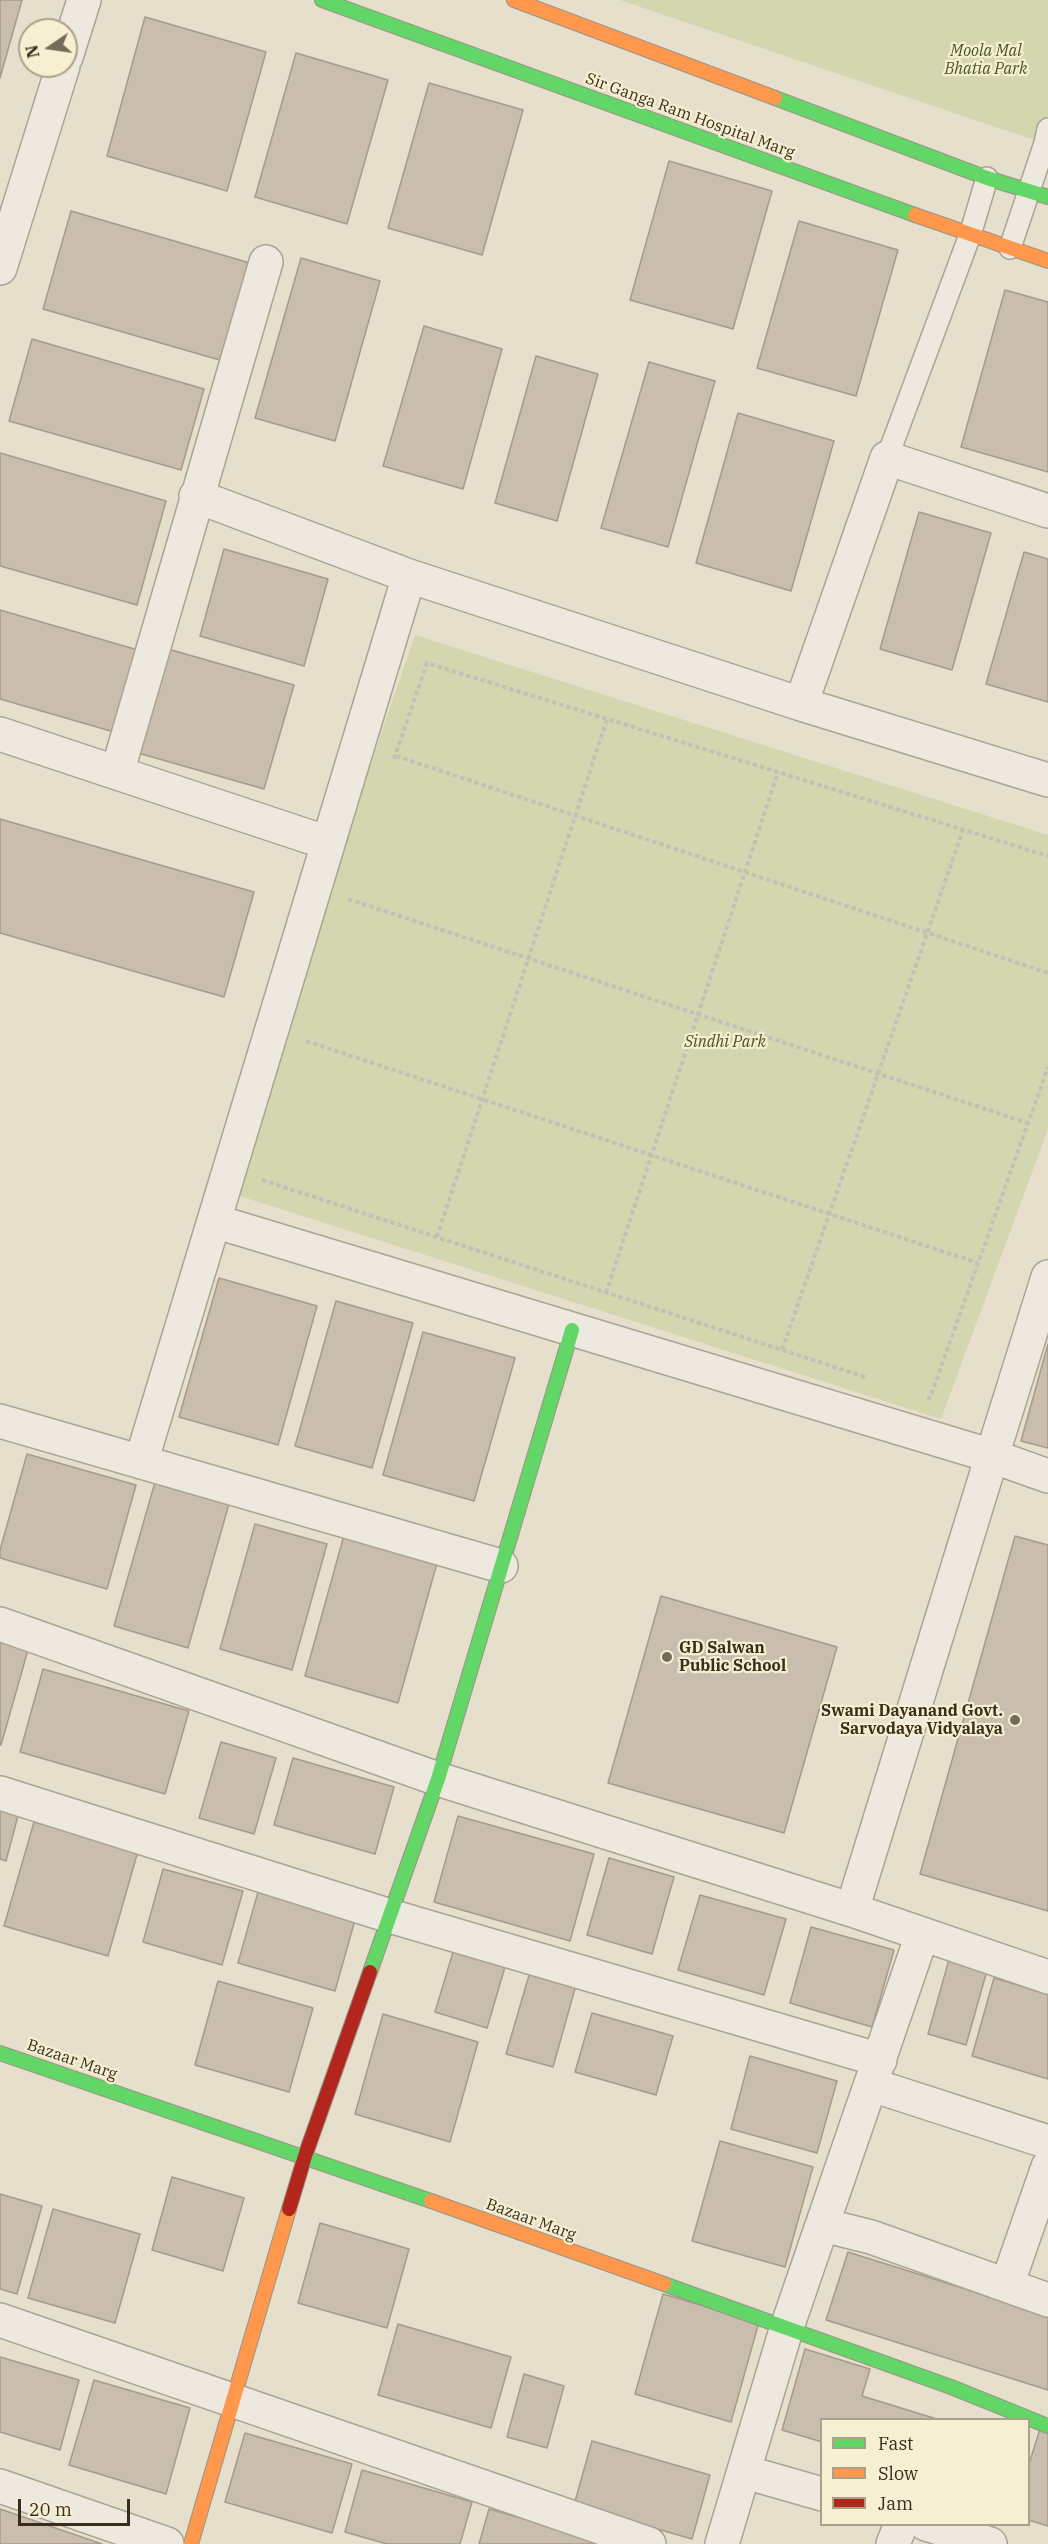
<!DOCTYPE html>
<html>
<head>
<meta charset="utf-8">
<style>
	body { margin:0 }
	#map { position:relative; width:1048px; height:2544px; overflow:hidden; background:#e6dfcc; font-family:"IBM Plex Serif",serif }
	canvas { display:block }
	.legend { position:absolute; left:820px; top:2418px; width:210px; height:108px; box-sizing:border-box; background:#f7efd1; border:2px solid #aba189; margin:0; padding:8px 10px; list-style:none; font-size:18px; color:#392d1d }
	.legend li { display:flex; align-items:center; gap:12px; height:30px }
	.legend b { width:30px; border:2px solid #aba189 }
	.north { position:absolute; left:18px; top:18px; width:60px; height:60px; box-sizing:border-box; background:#f7efd1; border:2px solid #aba189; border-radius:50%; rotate:257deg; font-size:16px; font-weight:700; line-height:24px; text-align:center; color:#392d1d }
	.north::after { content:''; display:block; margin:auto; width:21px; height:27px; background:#766b5a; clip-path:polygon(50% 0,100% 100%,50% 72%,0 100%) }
	.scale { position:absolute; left:18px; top:2499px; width:112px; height:27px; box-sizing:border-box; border:3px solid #392d1d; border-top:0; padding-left:8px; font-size:18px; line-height:21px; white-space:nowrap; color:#392d1d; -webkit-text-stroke:4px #f7efd1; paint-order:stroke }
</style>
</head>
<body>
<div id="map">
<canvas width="1048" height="2544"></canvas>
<ul class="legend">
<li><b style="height:8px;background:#63d668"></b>Fast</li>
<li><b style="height:8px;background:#ff974d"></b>Slow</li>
<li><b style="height:8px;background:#b3261e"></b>Jam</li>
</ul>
<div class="north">N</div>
<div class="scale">20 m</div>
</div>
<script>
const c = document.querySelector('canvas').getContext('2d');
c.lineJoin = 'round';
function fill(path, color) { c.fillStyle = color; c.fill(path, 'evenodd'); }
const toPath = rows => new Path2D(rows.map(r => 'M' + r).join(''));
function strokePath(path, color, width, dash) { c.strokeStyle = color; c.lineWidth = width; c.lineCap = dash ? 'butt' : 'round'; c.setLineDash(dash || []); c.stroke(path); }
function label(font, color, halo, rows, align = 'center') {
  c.font = font + ' "IBM Plex Serif",serif'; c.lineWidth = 4.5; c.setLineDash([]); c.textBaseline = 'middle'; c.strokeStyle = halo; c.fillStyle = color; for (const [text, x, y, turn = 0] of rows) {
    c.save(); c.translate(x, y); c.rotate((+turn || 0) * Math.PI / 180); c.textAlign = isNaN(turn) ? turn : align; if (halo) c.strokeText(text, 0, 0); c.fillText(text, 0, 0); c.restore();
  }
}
fill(toPath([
	[620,0,1048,0,1048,144,1004,130],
	[415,635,1048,835,1048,1129,941,1419,224,1191]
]), '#d3d6ae');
const building = toPath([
	[0,0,22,0,0,78,0,0],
	[145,17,266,52,227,191,107,156,145,17],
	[296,53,388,80,347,224,255,197,296,53],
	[429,83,523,110,482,255,388,228,429,83],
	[669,161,772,191,733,329,630,300,669,161],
	[71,211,250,263,223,361,43,309,71,211],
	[799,221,898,250,856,396,757,368,799,221],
	[301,258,380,281,335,441,255,418,301,258],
	[1005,290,1048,302,1048,472,961,447,1005,290],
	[424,326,502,349,463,489,383,466,424,326],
	[32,339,204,389,181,470,9,421,32,339],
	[536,356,598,374,557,521,495,503,536,356],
	[649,362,715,381,668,547,601,528,649,362],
	[738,413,834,441,791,591,696,563,738,413],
	[0,453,166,501,137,605,0,566,0,453],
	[919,512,991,533,952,670,880,649,919,512],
	[224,549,328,579,304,666,200,636,224,549],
	[1024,552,1048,559,1048,702,986,684,1024,552],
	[0,610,138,650,114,732,0,699,0,610],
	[168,649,294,685,264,789,138,753,168,649],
	[0,819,254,892,224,997,0,933,0,819],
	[219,1278,317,1306,278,1445,179,1417,219,1278],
	[336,1301,413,1323,372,1468,295,1446,336,1301],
	[423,1332,515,1358,474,1501,383,1475,423,1332],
	[1048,1344,1048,1448,1021,1441,1048,1344],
	[27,1454,136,1485,107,1589,0,1558,0,1550,27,1454],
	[155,1482,229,1504,188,1648,114,1626,155,1482],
	[255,1524,327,1544,292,1670,220,1649,255,1524],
	[346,1528,439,1556,398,1703,305,1676,346,1528],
	[1015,1536,1048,1545,1048,1911,920,1874,1015,1536],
	[661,1596,837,1647,784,1833,608,1783,661,1596],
	[0,1634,30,1643,1,1745,0,1744,0,1634],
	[43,1669,189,1711,165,1794,20,1752,43,1669],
	[221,1742,276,1758,254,1834,199,1818,221,1742],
	[293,1758,394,1787,375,1854,274,1825,293,1758],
	[0,1806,19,1812,6,1861,0,1859,0,1806],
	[458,1816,594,1854,570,1941,434,1902,458,1816],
	[34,1822,138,1851,108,1956,4,1926,34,1822],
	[609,1858,674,1877,652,1954,587,1935,609,1858],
	[163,1869,243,1891,222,1965,143,1942,163,1869],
	[258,1892,355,1920,335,1991,238,1963,258,1892],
	[700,1895,786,1919,764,1995,678,1970,700,1895],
	[811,1927,894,1950,872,2027,790,2003,811,1927],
	[453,1952,505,1967,487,2028,435,2012,453,1952],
	[950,1956,988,1967,966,2045,928,2034,950,1956],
	[532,1965,578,1978,553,2067,506,2054,532,1965],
	[994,1978,1048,1994,1048,2079,972,2056,994,1978],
	[218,1981,313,2008,289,2092,195,2065,218,1981],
	[592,2013,673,2036,656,2095,575,2072,592,2013],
	[383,2014,478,2042,450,2142,355,2114,383,2014],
	[750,2056,837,2081,817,2153,731,2129,750,2056],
	[720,2141,813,2167,785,2267,692,2241,720,2141],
	[172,2177,244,2198,223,2271,152,2250,172,2177],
	[0,2194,42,2206,17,2294,0,2289,0,2194],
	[53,2209,140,2234,115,2323,28,2298,53,2209],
	[320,2223,409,2249,387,2328,298,2303,320,2223],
	[848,2252,1048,2315,1048,2390,826,2320,848,2252],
	[663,2294,759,2322,731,2422,635,2394,663,2294],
	[398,2324,511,2357,491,2428,378,2395,398,2324],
	[805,2349,870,2369,862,2396,940,2420,822,2420,822,2442,782,2430,805,2349],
	[0,2357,79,2380,60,2450,0,2432,0,2357],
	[524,2374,564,2386,547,2448,507,2437,524,2374],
	[94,2380,190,2408,166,2494,69,2465,94,2380],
	[1040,2429,1048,2432,1048,2526,1028,2520,1028,2467,1040,2429],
	[245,2433,352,2464,332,2533,225,2502,245,2433],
	[592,2441,710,2475,692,2539,574,2505,592,2441],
	[362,2470,472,2502,460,2544,387,2544,345,2532,362,2470],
	[0,2509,102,2544,0,2544,0,2509],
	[489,2509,612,2544,479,2544,489,2509]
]);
fill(building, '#c9bdad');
strokePath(building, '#a69b8b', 1.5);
const lane = toPath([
	[1010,248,1045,143,1048,129],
	[887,458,970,235,987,178]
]);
const street = toPath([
	[66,57,84,0],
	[0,268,63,66],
	[196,496,409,576,801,704],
	[1048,511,887,458,801,704,1048,780],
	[0,734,328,843],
	[117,773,266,262],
	[214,1221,992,1456,1048,1277],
	[0,1421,501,1566],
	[141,1462,409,576],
	[0,1624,438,1779,852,1910,1048,1977],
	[0,1793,390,1916,880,2060],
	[852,1910,992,1456,1048,1476],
	[872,2085,1048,2142],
	[823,2225,871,2237,1048,2300],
	[1007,2285,1048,2167],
	[0,2320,649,2544],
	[745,2472,822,2494],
	[0,2486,167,2544],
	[926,2524,990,2544],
	[722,2544,786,2330,922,1935],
	[893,2544,901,2524]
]);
const fast = toPath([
	[322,0,915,215],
	[775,98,987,178,1048,197],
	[370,1972,438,1779,572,1330],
	[0,2053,431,2201],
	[664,2284,951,2387,1048,2426]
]);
const slow = toPath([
	[514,0,775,98],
	[915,215,1048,261],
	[431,2201,664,2284],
	[191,2544,289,2209]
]);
const jam = toPath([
	[289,2209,305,2156,370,1972]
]);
strokePath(lane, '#aba495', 24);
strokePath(street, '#aba495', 36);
strokePath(fast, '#9a9385', 16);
strokePath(slow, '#9a9385', 16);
strokePath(jam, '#9a9385', 16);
strokePath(toPath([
	[396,756,1048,973],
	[394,759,427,663,1048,856],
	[348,899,1028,1123],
	[306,1041,978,1263],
	[262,1180,868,1378],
	[437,1237,607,719],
	[606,1293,778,772],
	[782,1350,963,830],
	[927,1397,930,1398,1048,1067]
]), '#c5c0b5', 4, [4.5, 3]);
strokePath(lane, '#ede9de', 21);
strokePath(street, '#ede9de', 33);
strokePath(fast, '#63d668', 14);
strokePath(slow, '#ff974d', 14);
strokePath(jam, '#b3261e', 14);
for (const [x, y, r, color] of [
	[667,1657,6,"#766b5a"],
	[1015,1720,6,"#766b5a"]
]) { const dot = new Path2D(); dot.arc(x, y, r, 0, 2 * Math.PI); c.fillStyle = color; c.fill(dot); strokePath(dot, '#f7efd1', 2); }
label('italic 16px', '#465623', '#f7efd1', [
	["Moola Mal",986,51],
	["Bhatia Park",986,69],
	["Sindhi Park",725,1042]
]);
label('16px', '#392d1d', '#f7efd1', [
	["Sir Ganga Ram Hospital Marg",690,116,20],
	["Bazaar Marg",72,2060,19],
	["Bazaar Marg",531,2220,20]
]);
label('bold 16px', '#392d1d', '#f7efd1', [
	["GD Salwan",679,1648],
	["Public School",679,1666],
	["Swami Dayanand Govt.",1003,1711,"right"],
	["Sarvodaya Vidyalaya",1003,1729,"right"]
], 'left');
</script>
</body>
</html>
